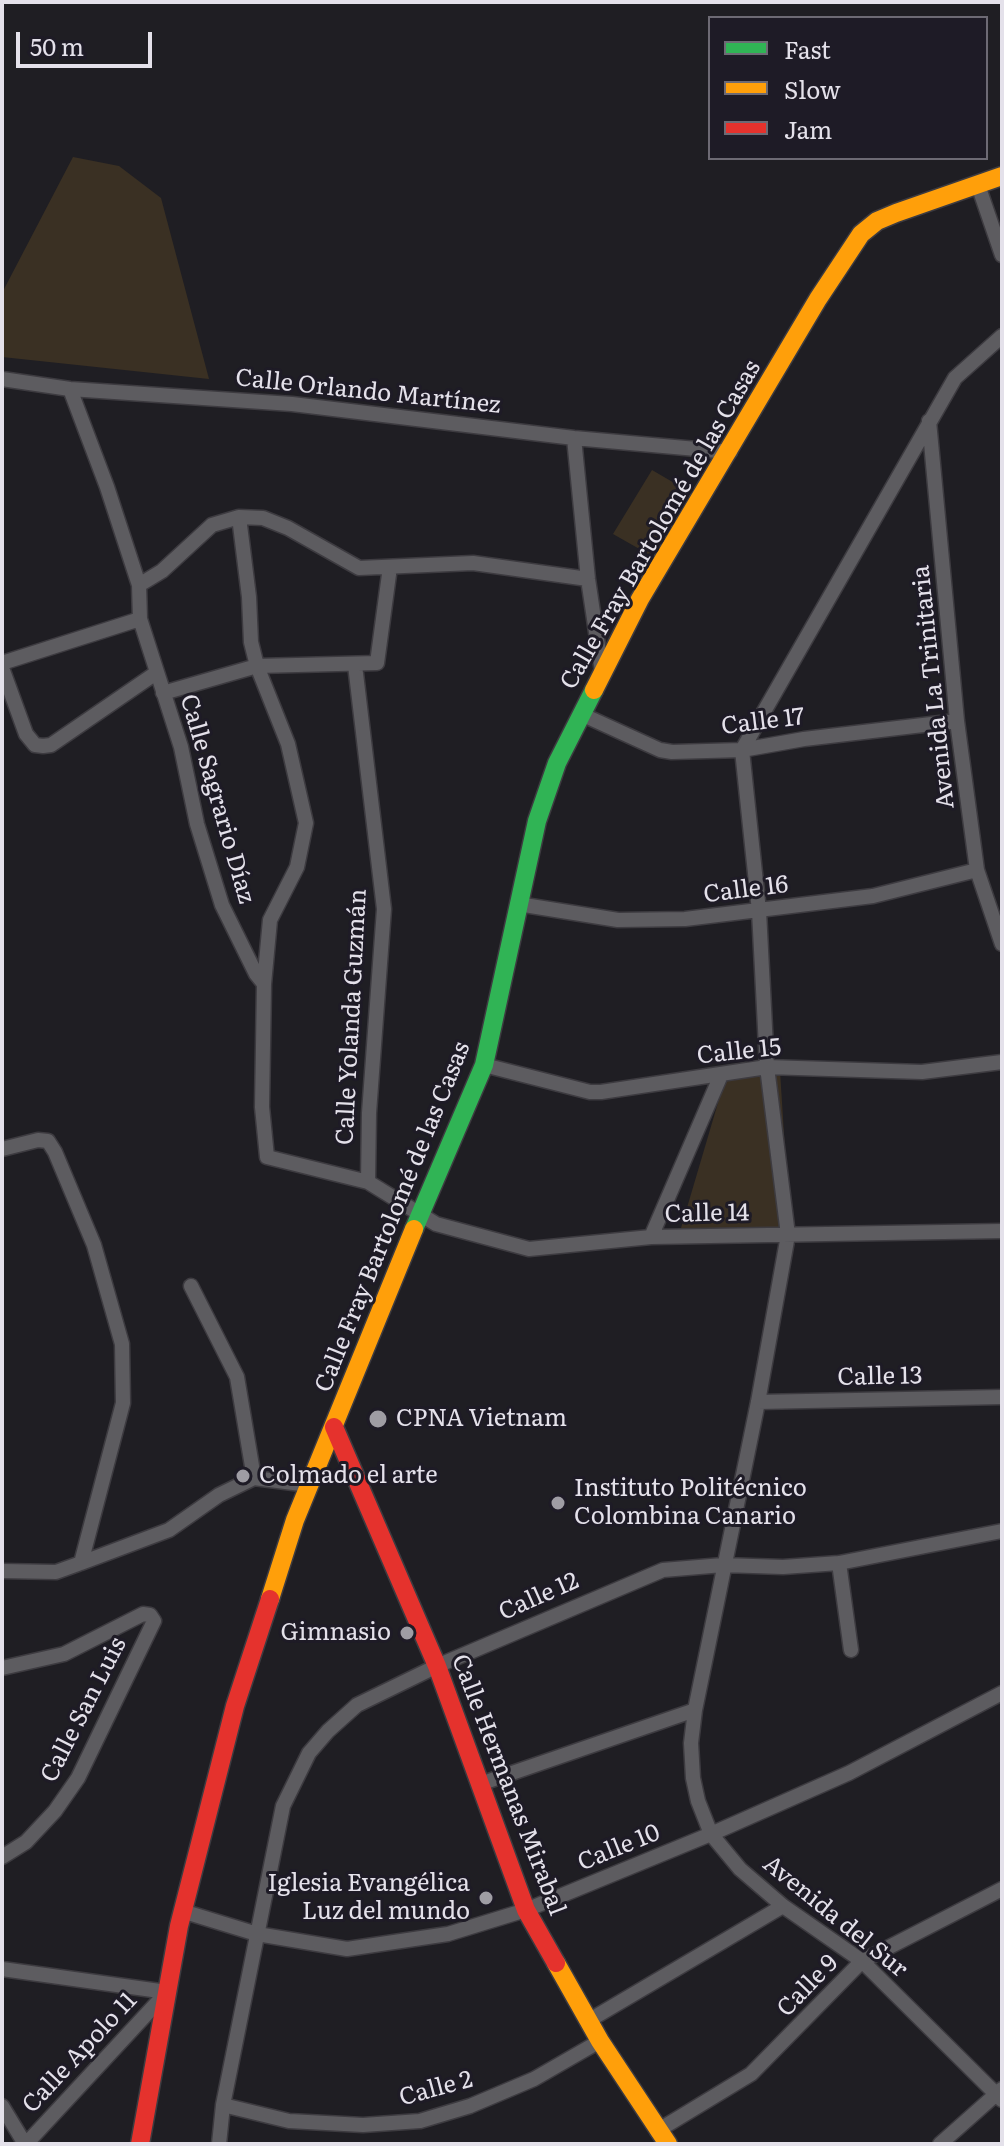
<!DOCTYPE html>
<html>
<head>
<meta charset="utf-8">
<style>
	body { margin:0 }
	#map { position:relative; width:1004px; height:2146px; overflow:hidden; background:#1f1e23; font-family:Literata,serif }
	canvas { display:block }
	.frame { position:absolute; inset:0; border:4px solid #e4e1ea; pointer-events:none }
	.legend { position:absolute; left:708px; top:16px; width:280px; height:144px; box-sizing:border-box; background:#1e1b26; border:2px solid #6d6a74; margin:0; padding:10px 14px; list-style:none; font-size:24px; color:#e4e1ea }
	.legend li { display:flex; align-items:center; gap:16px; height:40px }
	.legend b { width:40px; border:2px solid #6d6a74 }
	.scale { position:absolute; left:16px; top:32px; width:136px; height:36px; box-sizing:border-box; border:4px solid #e4e1ea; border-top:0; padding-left:10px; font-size:24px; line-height:28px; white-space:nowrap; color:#e4e1ea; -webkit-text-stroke:6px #1e1b26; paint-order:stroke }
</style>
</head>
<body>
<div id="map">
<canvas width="1004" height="2146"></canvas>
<div class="frame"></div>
<ul class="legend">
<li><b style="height:10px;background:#30b455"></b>Fast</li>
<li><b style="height:10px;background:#ff9f0a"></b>Slow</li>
<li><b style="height:10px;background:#e5322d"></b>Jam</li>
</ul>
<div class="scale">50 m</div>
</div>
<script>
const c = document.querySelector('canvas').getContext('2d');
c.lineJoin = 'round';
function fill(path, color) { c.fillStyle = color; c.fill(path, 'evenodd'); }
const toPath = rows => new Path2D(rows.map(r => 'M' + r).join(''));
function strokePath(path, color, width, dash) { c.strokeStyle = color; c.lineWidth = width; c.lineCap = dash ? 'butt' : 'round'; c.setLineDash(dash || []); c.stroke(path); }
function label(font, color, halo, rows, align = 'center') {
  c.font = font + ' Literata,serif'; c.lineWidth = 6; c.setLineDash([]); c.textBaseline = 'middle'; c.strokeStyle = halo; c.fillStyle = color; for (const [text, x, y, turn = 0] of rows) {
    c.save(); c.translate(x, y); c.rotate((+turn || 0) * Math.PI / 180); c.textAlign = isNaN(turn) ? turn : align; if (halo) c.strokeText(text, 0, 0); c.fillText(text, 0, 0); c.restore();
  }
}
fill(toPath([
	[73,157,119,166,161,198,209,379,2,357,2,293],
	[652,470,688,491,650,555,613,534],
	[780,1071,790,1228,681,1228,725,1079]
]), '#3a3023');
const street = toPath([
	[978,185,1002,255],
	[1002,336,955,378,742,750,759,911,767,1067,788,1235,758,1402,695,1710,691,1743,693,1778,698,1801,711,1834,740,1869,783,1906,862,1961,1002,2100],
	[2,379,70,389,292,404,574,438,730,452],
	[70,389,107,487,139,585,140,619,181,747,197,824,222,905,256,974,264,984,262,1107,267,1157,368,1182,436,1224,529,1249,651,1237,1002,1231],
	[929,421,957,721,977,870,1002,944],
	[574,438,588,579,602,672],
	[239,517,249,597,251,642,257,666,288,744,306,823,297,867,270,920,264,984],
	[139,585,162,571,212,525,239,517,263,518,288,528,359,568,473,563,588,579],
	[2,663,140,619],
	[355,665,384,909,369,1113,368,1182],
	[2,668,26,734,35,745,43,746,51,745,156,673],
	[163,693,257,666,377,663,390,567],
	[581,714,660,750,672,752,742,750,804,739,957,721],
	[518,904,618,920,685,919,873,896,977,870],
	[484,1065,590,1092,601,1092,767,1067,922,1072,1002,1062],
	[2,1149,38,1140,48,1141,55,1152,94,1245,122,1344,123,1403,81,1563],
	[651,1237,721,1075],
	[191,1286,237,1377,254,1478],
	[758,1402,1002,1397],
	[839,1563,851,1650],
	[2,1571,56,1572,81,1563,169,1530,219,1495,254,1478,309,1485],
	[2,1668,64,1654,143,1614,150,1615,154,1621,78,1778,55,1811,26,1842,2,1857],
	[480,1784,695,1710],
	[182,1911,257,1934,347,1949,448,1934,526,1910,711,1834,849,1773,1002,1693],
	[2,1969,167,1992],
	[588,2021,783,1906],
	[223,2105,289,2121,363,2125,420,2121,470,2106,534,2079,600,2041],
	[2,2106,25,2144],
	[657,2131,751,2074,862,1961,1002,1889],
	[26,2144,167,1992],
	[219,2144,223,2105,283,1806,309,1753,328,1731,357,1705,437,1666,663,1570,723,1565,783,1567,839,1563,1002,1531],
	[940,2144,1002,2089]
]);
const fast = toPath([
	[414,1229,484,1065,537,821,557,763,594,690]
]);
const slow = toPath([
	[594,690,640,599,818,299,861,234,877,221,896,213,1002,176],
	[270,1599,295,1520,414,1229],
	[556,1963,600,2041,668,2144]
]);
const jam = toPath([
	[334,1427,437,1666,526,1910,556,1963],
	[140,2144,179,1926,235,1706,270,1599]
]);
strokePath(street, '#3d3b40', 17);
strokePath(fast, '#3d3b40', 21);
strokePath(slow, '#3d3b40', 21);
strokePath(jam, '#3d3b40', 21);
strokePath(street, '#5d5c60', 14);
strokePath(fast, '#30b455', 18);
strokePath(slow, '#ff9f0a', 18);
strokePath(jam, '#e5322d', 18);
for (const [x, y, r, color] of [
	[378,1419,10,"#9f9da4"],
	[243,1476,8,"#9f9da4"],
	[558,1503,8,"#9f9da4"],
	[407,1633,8,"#9f9da4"],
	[486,1898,8,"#9f9da4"]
]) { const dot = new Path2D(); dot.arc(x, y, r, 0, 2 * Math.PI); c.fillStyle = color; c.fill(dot); strokePath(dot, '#1e1b26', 3); }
label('24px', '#e4e1ea', '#1e1b26', [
	["Calle Orlando Martínez",368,392,6],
	["Calle Fray Bartolomé de las Casas",661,525,-60],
	["Avenida La Trinitaria",934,687,-96],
	["Calle 17",763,722,-7],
	["Calle Sagrario Díaz",217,799,74],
	["Calle 16",746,890,-7],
	["Calle Yolanda Guzmán",352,1017,-87],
	["Calle 15",739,1052,-6],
	["Calle 14",707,1214,-1],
	["Calle Fray Bartolomé de las Casas",393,1217,-68],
	["Calle 13",880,1377,-1],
	["Calle 12",539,1597,-24],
	["Calle San Luis",84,1710,-63],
	["Calle Hermanas Mirabal",508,1785,69],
	["Calle 10",619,1848,-22],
	["Avenida del Sur",835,1917,39],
	["Calle 9",808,1986,-46],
	["Calle Apolo 11",80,2053,-47],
	["Calle 2",436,2089,-15]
]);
label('24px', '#e4e1ea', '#1e1b26', [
	["CPNA Vietnam",396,1419],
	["Colmado el arte",259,1476],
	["Instituto Politécnico",574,1489],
	["Colombina Canario",574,1517],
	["Gimnasio",391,1633,"right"],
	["Iglesia Evangélica",470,1884,"right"],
	["Luz del mundo",470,1912,"right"]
], 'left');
</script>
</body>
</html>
